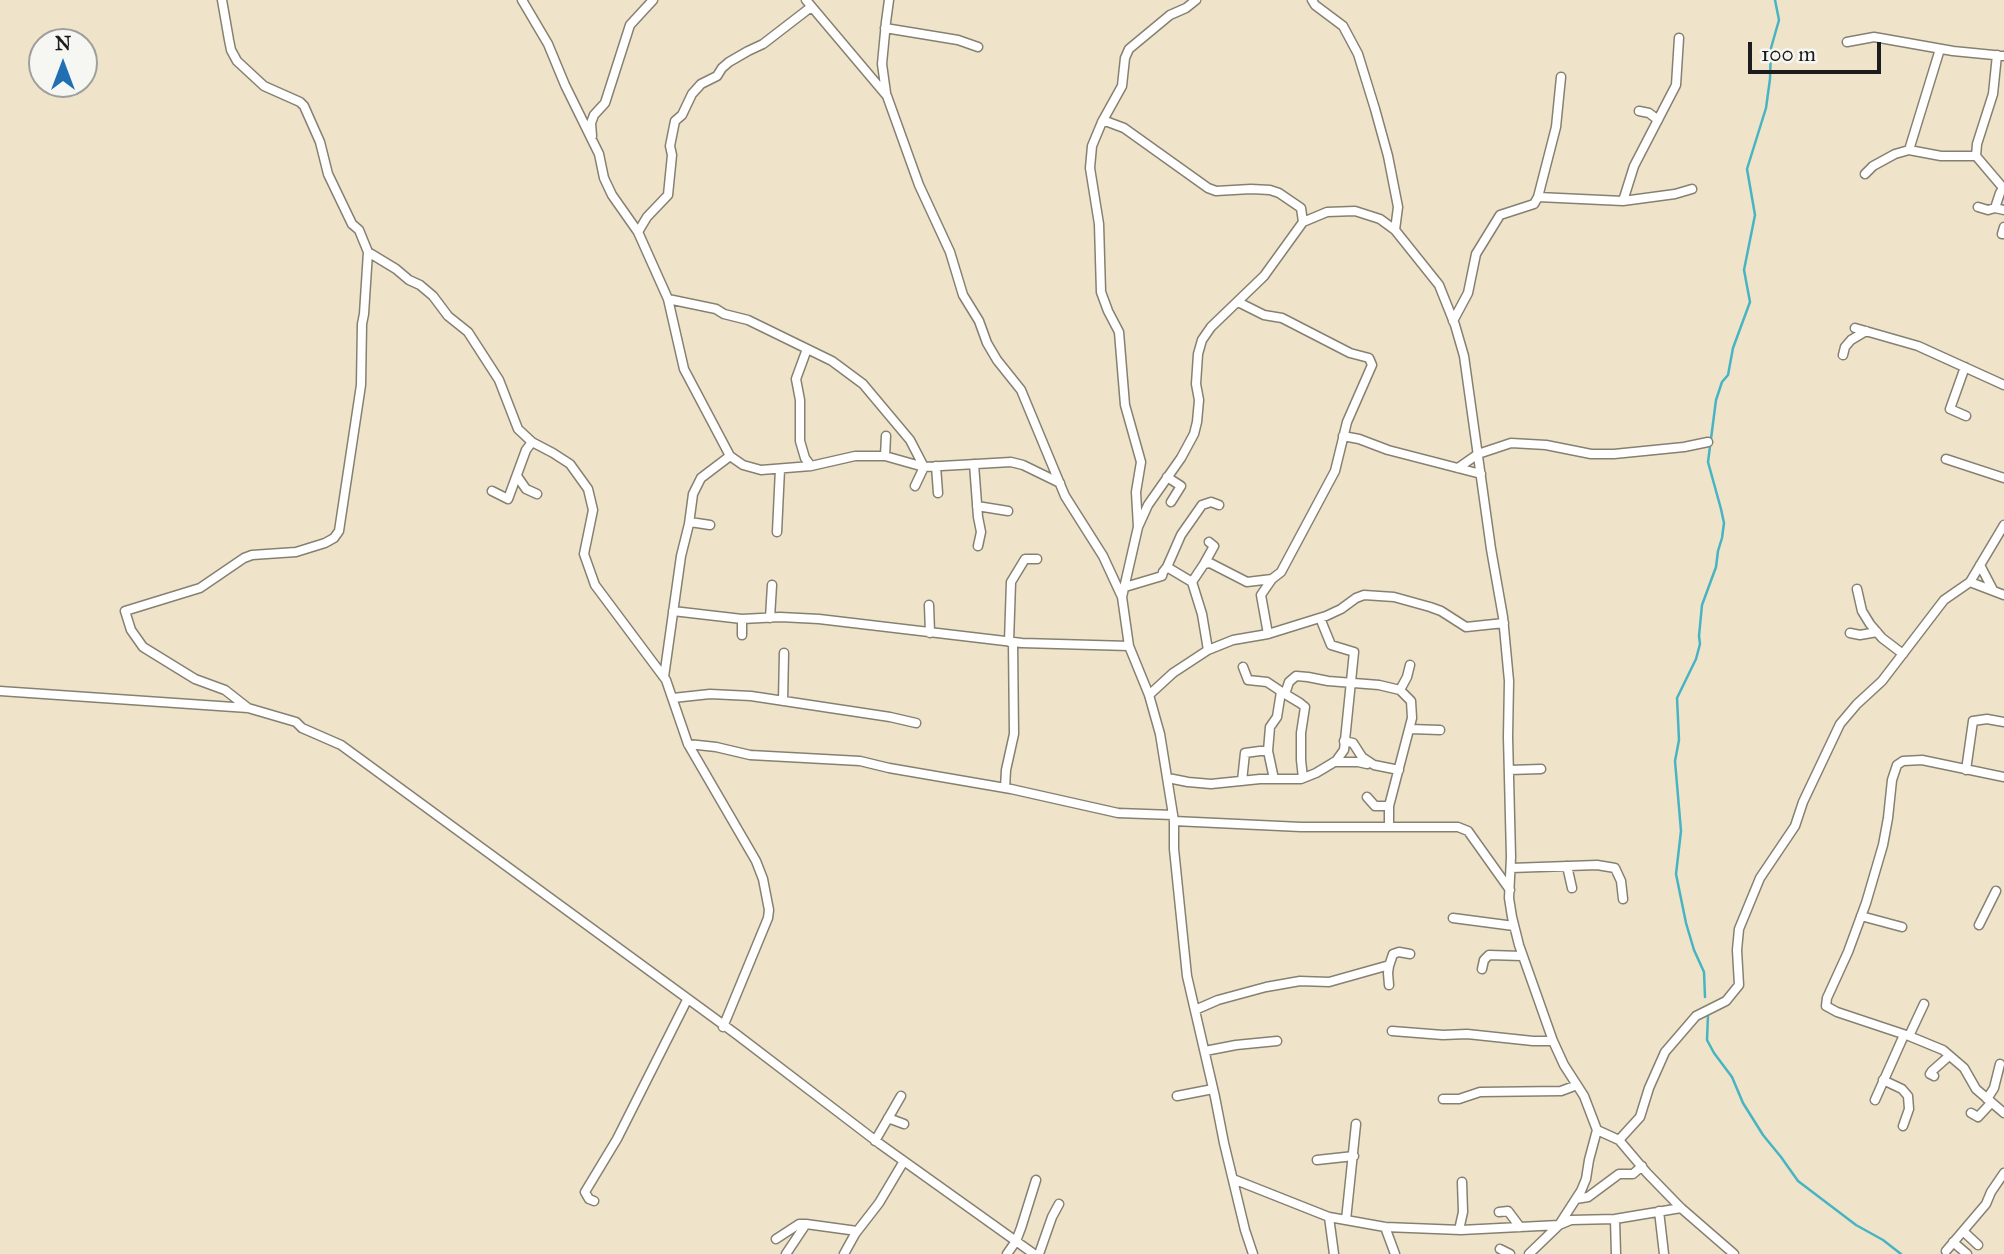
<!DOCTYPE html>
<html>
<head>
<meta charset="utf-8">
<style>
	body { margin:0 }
	#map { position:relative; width:2004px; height:1254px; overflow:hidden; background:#efe4c9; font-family:"IM FELL Great Primer",serif }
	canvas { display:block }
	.north { position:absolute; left:28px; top:28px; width:70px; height:70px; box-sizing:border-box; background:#f6f6f2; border:2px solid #9f9f9c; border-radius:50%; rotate:0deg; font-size:19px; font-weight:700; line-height:28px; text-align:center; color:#1c1c1c }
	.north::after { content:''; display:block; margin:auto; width:24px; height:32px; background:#1f6fb2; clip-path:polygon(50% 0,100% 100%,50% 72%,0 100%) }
	.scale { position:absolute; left:1748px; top:42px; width:133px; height:32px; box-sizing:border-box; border:4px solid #1c1c1c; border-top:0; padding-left:9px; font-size:21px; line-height:24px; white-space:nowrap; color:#1c1c1c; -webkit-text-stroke:5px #f6f6f2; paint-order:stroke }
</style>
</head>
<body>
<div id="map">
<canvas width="2004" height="1254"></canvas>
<div class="north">N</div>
<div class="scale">100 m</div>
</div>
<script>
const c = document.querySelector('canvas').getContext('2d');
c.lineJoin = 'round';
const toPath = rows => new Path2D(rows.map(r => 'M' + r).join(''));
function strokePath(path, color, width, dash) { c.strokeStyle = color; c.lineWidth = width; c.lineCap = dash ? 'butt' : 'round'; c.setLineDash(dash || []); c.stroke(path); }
strokePath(toPath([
	[1705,997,1704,972,1694,950,1686,923,1676,874,1681,831,1675,761,1679,740,1677,698,1696,659,1700,644,1699,636,1702,605,1716,567,1718,551,1722,538,1724,523,1721,509,1708,462,1716,400,1722,382,1728,375,1733,348,1750,302,1744,270,1755,215,1747,169,1766,108,1770,79,1771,48,1779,20,1775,0],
	[1708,1015,1707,1040,1714,1053,1732,1077,1743,1103,1763,1135,1781,1157,1798,1181,1856,1225,1883,1240,1901,1254]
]), '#47b4c4', 2.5);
const street = toPath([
	[222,0,229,40,231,50,237,61,264,86,300,102,304,106,320,142,328,174,352,224,359,230,368,252,396,269,409,280,420,285,433,296,448,316,468,332,499,380,518,429,532,442,553,453,570,464,588,489,593,510,584,554,595,585,666,680,688,744,756,861,763,879,769,910,768,918,723,1027],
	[522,0,548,44,565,85,599,154,604,178,612,195,638,232,668,299,684,369,730,456,743,465,761,470,811,466,855,456,885,456,924,467,1011,462,1023,465,1060,483],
	[806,0,887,96,919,185,950,252,963,295,979,321,987,343,997,360,1021,390,1065,496,1103,556,1122,597],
	[1196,0,1186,8,1170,15,1129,49,1125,58,1122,86,1102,122,1092,146,1090,168,1099,224,1101,292,1108,311,1119,332,1125,405,1141,462,1136,492,1138,527,1122,597,1129,646,1149,695,1160,734,1174,821,1174,849,1187,976,1215,1097,1224,1143,1245,1230,1253,1254],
	[1312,0,1315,5,1343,26,1358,54,1375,109,1388,156,1398,207,1395,230],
	[885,28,958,40,978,47],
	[1847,42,1874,37,1953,51,2004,56],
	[886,93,882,64,886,22,889,0],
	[1639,111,1649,113,1658,120],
	[1102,122,1108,122,1124,128,1208,188,1216,191,1251,189,1270,190,1279,193,1301,208,1303,222],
	[592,136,591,123,594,115,605,103,630,25,653,0],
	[1909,150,1941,156,1976,156,1977,144,1993,94,1997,55],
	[1976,156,2004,189],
	[1865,174,1873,166,1895,154,1909,150,1940,49],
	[2003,188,2000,193,1995,208,2004,210],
	[1538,197,1623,201,1675,194,1692,189],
	[1623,201,1634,166,1676,85,1679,38],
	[1978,207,1988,210,1995,208],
	[2004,227,2002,234,2004,234],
	[638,232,647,217,668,195,672,155,670,146,675,121,682,115,692,94,701,84,717,76,722,68,729,62,748,51,763,44,811,7],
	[668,299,716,309,724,314,748,320,832,361,863,384,910,440,924,467,915,486],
	[1238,302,1264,315,1282,318,1350,353,1369,358,1372,365,1347,422,1335,471,1281,572,1272,579,1261,595,1268,634],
	[1453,321,1468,293,1476,254,1500,215,1534,204,1538,197,1556,127,1561,77],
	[1855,328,1918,346,2004,385],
	[807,349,796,379,800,400,800,441,805,458,811,466],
	[1843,355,1845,347,1851,340,1866,331],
	[1965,367,1950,409,1966,416],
	[1343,436,1359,439,1388,450,1481,474],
	[885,456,886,436],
	[1946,459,2004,478],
	[974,464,978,517,981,532,978,546],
	[936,466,938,493],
	[1458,468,1478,454,1511,443,1546,445,1591,454,1614,454,1684,447,1708,442],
	[517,476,526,489,537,494],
	[1167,477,1181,486,1171,502],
	[492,491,508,499,526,450,532,442],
	[977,506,1008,511],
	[690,522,710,525],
	[1138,527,1148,505,1181,458,1194,434,1197,422,1199,400,1196,384,1198,354,1202,340,1211,327,1264,276,1303,222,1327,212,1355,211,1380,219,1395,230,1439,285,1455,325,1464,356,1491,549,1503,617,1509,681,1508,737,1511,857,1509,898,1512,917,1519,945,1553,1041,1564,1065,1584,1096,1597,1130,1619,1140,1647,1173,1681,1208,1734,1254],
	[777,532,780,469],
	[1204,564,1214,546,1209,542],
	[1980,565,1993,590],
	[1167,567,1181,535,1202,505,1211,502,1219,505],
	[1192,582,1204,564,1210,563,1247,582,1272,579],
	[1970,582,2004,595],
	[1125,587,1162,576,1163,572,1167,567,1192,582,1202,614,1208,650],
	[1857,589,1862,611,1870,624,1882,638,1903,654],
	[929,605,930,633],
	[673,611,742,619],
	[770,618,772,585],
	[1850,633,1860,635,1877,632],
	[742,635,742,619,780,617,819,619,1022,643,1129,646],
	[1009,642,1011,582,1025,559,1037,559],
	[1243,667,1248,680,1267,682,1285,694,1289,682,1296,676,1308,677,1328,681,1379,685,1400,690,1411,701,1412,718,1389,806,1389,826],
	[664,677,681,556,689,524,693,494,701,478,730,456],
	[1400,690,1407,677,1410,665],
	[0,691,248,708,296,722,302,728,341,745,736,1034,880,1144,1034,1254],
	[1285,694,1300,703,1305,707,1301,733,1301,760,1303,778],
	[1149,695,1173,673,1208,650,1233,640,1268,634,1326,616,1341,609,1356,598,1364,595,1394,597,1430,607,1441,611,1466,627,1504,623],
	[673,698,710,694,751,696,890,717,916,723],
	[783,701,784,653],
	[248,708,225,690,195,679,143,647,131,630,125,611,200,588,244,558,252,555,296,552,325,543,334,538,339,531,361,385,362,324,364,314,368,252],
	[1410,729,1440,730],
	[1344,741,1353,743,1362,757,1374,765,1399,770],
	[688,744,716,747,750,755,860,761,889,768,1011,789,1118,813,1173,815],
	[1268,751,1270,727,1277,717,1281,692],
	[1334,762,1358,762,1367,764],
	[1509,770,1541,769],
	[1966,770,1973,721,1987,719,2004,722],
	[2004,777,1922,760,1903,761,1897,765,1892,780,1888,818,1883,845,1866,903,1848,952,1827,998,1826,1006,1837,1012,1909,1036,1943,1050,1964,1068,1976,1089,2004,1113],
	[1168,778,1188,782,1211,784,1260,779,1301,779,1316,773,1336,761,1344,750,1354,652,1331,645,1320,618],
	[1242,781,1245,753,1260,751,1268,751,1274,779],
	[1005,788,1006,770,1014,734,1013,642],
	[1367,797,1375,806,1389,806],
	[1174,821,1301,827,1458,827,1468,831,1510,890],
	[1567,866,1572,888],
	[1511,868,1597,865,1615,868,1621,881,1623,899],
	[1861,916,1902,927],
	[1453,918,1514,926],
	[1979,925,1996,891],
	[1389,966,1393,954,1399,952,1410,954],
	[1482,969,1484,960,1489,955,1522,956],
	[1195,1010,1218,1000,1266,987,1300,981,1329,982,1386,966,1389,966,1388,973,1389,985],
	[1392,1031,1443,1035,1467,1034,1533,1041,1553,1041],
	[1909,1036,1924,1004],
	[1205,1051,1236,1045,1277,1041],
	[1934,1076,1930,1074,1932,1071,1949,1056],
	[1883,1080,1902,1089,1908,1096,1909,1109,1903,1126],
	[1177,1096,1213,1089],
	[1443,1099,1459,1099,1480,1092,1561,1091,1577,1085],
	[1987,1099,1994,1088,2000,1064],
	[1875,1100,1904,1035],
	[1971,1113,1978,1117,1991,1103],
	[888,1118,904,1124],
	[1619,1140,1640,1117,1649,1088,1665,1052,1696,1016,1726,1001,1739,985,1737,950,1739,929,1760,878,1795,826,1803,802,1840,724,1857,704,1882,681,1944,600,1970,582,2004,525],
	[875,1141,901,1096],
	[1317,1160,1354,1156],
	[1233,1179,1329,1217,1385,1227,1461,1230,1559,1225,1571,1220,1615,1219,1681,1208],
	[1576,1199,1588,1197,1619,1174,1633,1174,1642,1166],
	[594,1201,589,1199,585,1192,617,1139,687,1000],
	[1659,1211,1664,1254],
	[1499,1212,1508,1211,1520,1227],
	[1329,1217,1334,1254],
	[1615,1219,1616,1254],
	[1346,1220,1356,1124],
	[1385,1227,1395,1254],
	[1459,1230,1463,1212,1462,1182],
	[1963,1231,1978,1245],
	[776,1239,799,1224,806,1224],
	[1953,1242,1967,1254],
	[1500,1249,1510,1254],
	[1946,1251,1986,1204,1991,1192,2004,1173],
	[786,1254,806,1224,857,1231],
	[844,1254,855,1234,879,1203,904,1161],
	[1007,1254,1016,1241,1021,1228,1036,1180],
	[1039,1254,1052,1217,1059,1204],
	[1529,1254,1559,1225,1581,1191,1586,1179,1589,1160,1597,1130]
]);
strokePath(street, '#868072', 11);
strokePath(street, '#fff', 8);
</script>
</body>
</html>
